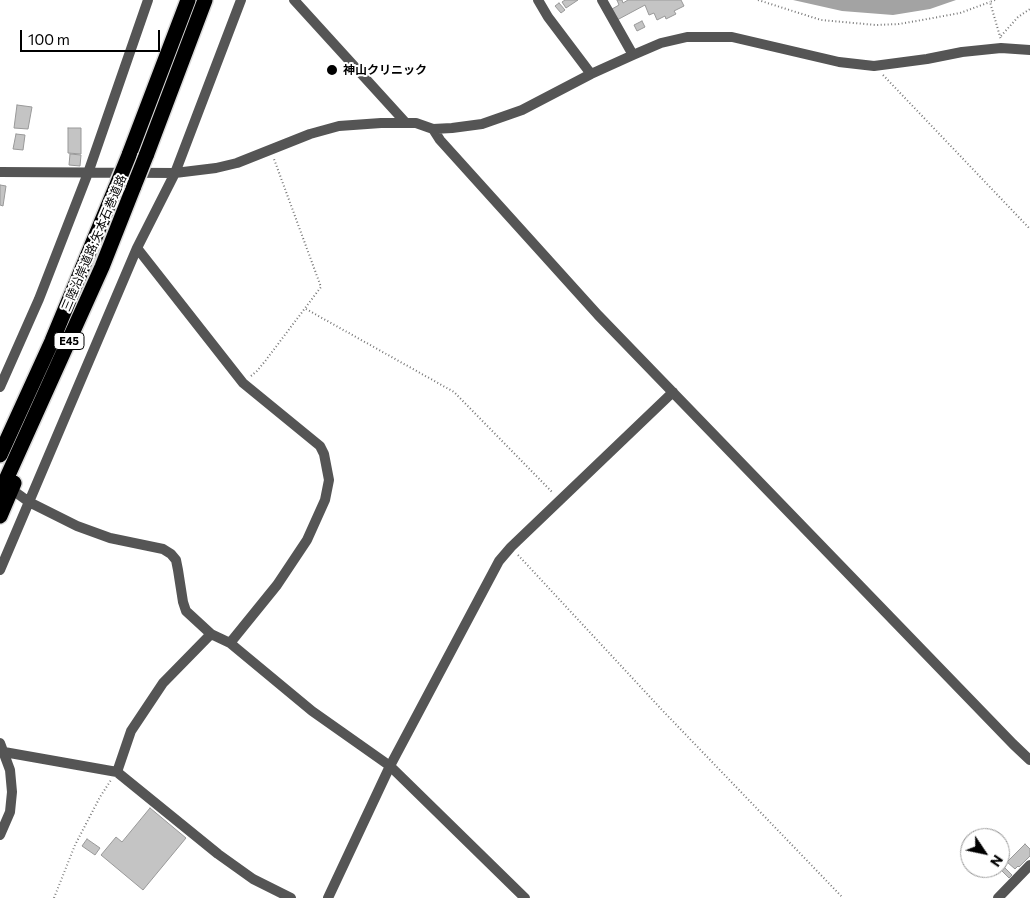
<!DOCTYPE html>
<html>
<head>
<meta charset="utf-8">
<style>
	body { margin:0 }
	#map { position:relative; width:1030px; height:898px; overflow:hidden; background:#fff; font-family:Commissioner,sans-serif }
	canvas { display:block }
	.north { position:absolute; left:960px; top:828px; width:50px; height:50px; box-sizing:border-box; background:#fff; border:1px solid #999; border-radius:50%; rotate:124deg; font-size:14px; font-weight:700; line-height:20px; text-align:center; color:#000 }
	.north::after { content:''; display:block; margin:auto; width:18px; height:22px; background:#000; clip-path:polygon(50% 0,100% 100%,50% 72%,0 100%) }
	.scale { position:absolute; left:20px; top:30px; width:140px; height:22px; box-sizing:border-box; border:2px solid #000; border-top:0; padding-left:6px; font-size:15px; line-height:18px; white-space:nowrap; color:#000; -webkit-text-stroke:4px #fff; paint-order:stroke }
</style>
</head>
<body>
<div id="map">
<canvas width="1030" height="898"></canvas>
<div class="north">N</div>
<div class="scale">100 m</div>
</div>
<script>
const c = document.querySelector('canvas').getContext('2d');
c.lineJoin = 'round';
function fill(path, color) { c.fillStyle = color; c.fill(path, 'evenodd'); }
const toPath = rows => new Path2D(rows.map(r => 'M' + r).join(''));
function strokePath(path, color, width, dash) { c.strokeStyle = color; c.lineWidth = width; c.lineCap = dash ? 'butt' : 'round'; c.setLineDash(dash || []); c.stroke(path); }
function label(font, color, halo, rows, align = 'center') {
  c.font = font + ' Commissioner,"Noto Sans JP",sans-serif'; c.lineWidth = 4; c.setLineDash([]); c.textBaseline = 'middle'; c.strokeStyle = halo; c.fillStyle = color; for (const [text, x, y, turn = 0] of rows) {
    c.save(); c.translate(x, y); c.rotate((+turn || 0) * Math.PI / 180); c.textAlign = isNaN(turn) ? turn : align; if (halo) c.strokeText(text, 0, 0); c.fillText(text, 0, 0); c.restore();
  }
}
fill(toPath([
	[793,0,956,0,930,9,893,15,842,11]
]), '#a3a3a3');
const building = toPath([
	[565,0,578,0,566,8,562,2,565,0],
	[617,0,622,0,623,3,628,0,681,0,684,6,674,11,676,14,666,19,665,16,657,20,654,13,649,15,645,5,617,20,612,9,619,5,617,0],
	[559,3,565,10,561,13,555,6,559,3],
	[642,21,645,27,637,31,634,25,642,21],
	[17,105,32,107,28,129,14,128,17,105],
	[68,128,81,128,81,154,68,153,68,128],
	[16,134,25,135,23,150,13,149,16,134],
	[70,154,81,155,80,166,69,165,70,154],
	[0,185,6,186,3,206,0,205,0,185],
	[150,808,186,838,143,890,101,855,116,837,122,842,150,808],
	[87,839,100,848,95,855,82,846,87,839],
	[1025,844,1030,849,1030,856,1019,867,1018,866,1015,869,1007,862,1025,844],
	[1001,860,1005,864,1003,866,1012,875,1009,878,999,868,1001,860]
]);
fill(building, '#c4c4c4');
strokePath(building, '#999', 1);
const highway = toPath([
	[129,155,188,0],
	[146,156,205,0],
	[0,455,52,341,116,187],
	[0,493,102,267,134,186],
	[0,516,14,483]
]);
strokePath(highway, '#dbdbdb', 18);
strokePath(toPath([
	[758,0,821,20,876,25,899,24,922,20,960,13,990,2],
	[995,0,990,2,1001,40],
	[1001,36,1018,17,1030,9],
	[883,75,1030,229],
	[306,309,454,392,553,493],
	[251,376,257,371,266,360,321,287,274,159],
	[518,555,663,711,843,898],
	[54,898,75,845,100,797,111,780]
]), '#777', 2, [1, 2.5]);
strokePath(toPath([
	[294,0,406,123],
	[538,0,548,17,591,74],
	[602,0,633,55],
	[433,129,440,140,598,315,1013,744,1030,760],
	[0,172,175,173,216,168,237,163,310,134,339,126,381,123,416,123,433,129,452,128,482,124,522,110,591,74,633,55,661,43,687,37,732,37,839,62,874,66,927,59,962,52,1001,48,1030,50],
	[137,248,243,383,320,446,324,454,329,480,325,500,307,540,277,585,230,643],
	[0,387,39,299,88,173,148,0],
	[18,494,29,502,77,526,110,538,163,549,171,554,176,560,178,570,183,602,186,611,211,634,163,683,131,731,117,772],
	[0,570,137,248,175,173,241,0],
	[211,634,230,643,312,711,390,766,525,898],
	[0,743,10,770,12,792,10,812,0,835],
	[4,752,117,772,218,854,253,879,291,898],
	[328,898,390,766,499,561,511,547,673,392],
	[998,898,1030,865]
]), '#555', 10);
strokePath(highway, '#000', 15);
const highwayBridge = toPath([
	[134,186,146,156],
	[116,187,129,155]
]);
strokePath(highwayBridge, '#dbdbdb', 18, []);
strokePath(highwayBridge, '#000', 15);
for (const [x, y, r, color] of [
	[332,70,6,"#000"]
]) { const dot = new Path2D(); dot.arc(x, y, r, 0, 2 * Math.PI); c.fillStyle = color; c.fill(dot); strokePath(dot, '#fff', 2); }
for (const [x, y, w] of [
	[69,341,30]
]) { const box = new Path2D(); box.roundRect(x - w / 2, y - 8.5, w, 17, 4); c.fillStyle = '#fff'; c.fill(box); strokePath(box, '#000', 1); }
label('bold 11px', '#000', null, [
	["E45",69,341]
]);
label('bold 12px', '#000', '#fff', [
	["神山クリニック",343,70]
], 'left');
label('12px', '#000', '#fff', [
	["三陸沿岸道路;矢本石巻道路",94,243,-67]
]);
</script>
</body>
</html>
